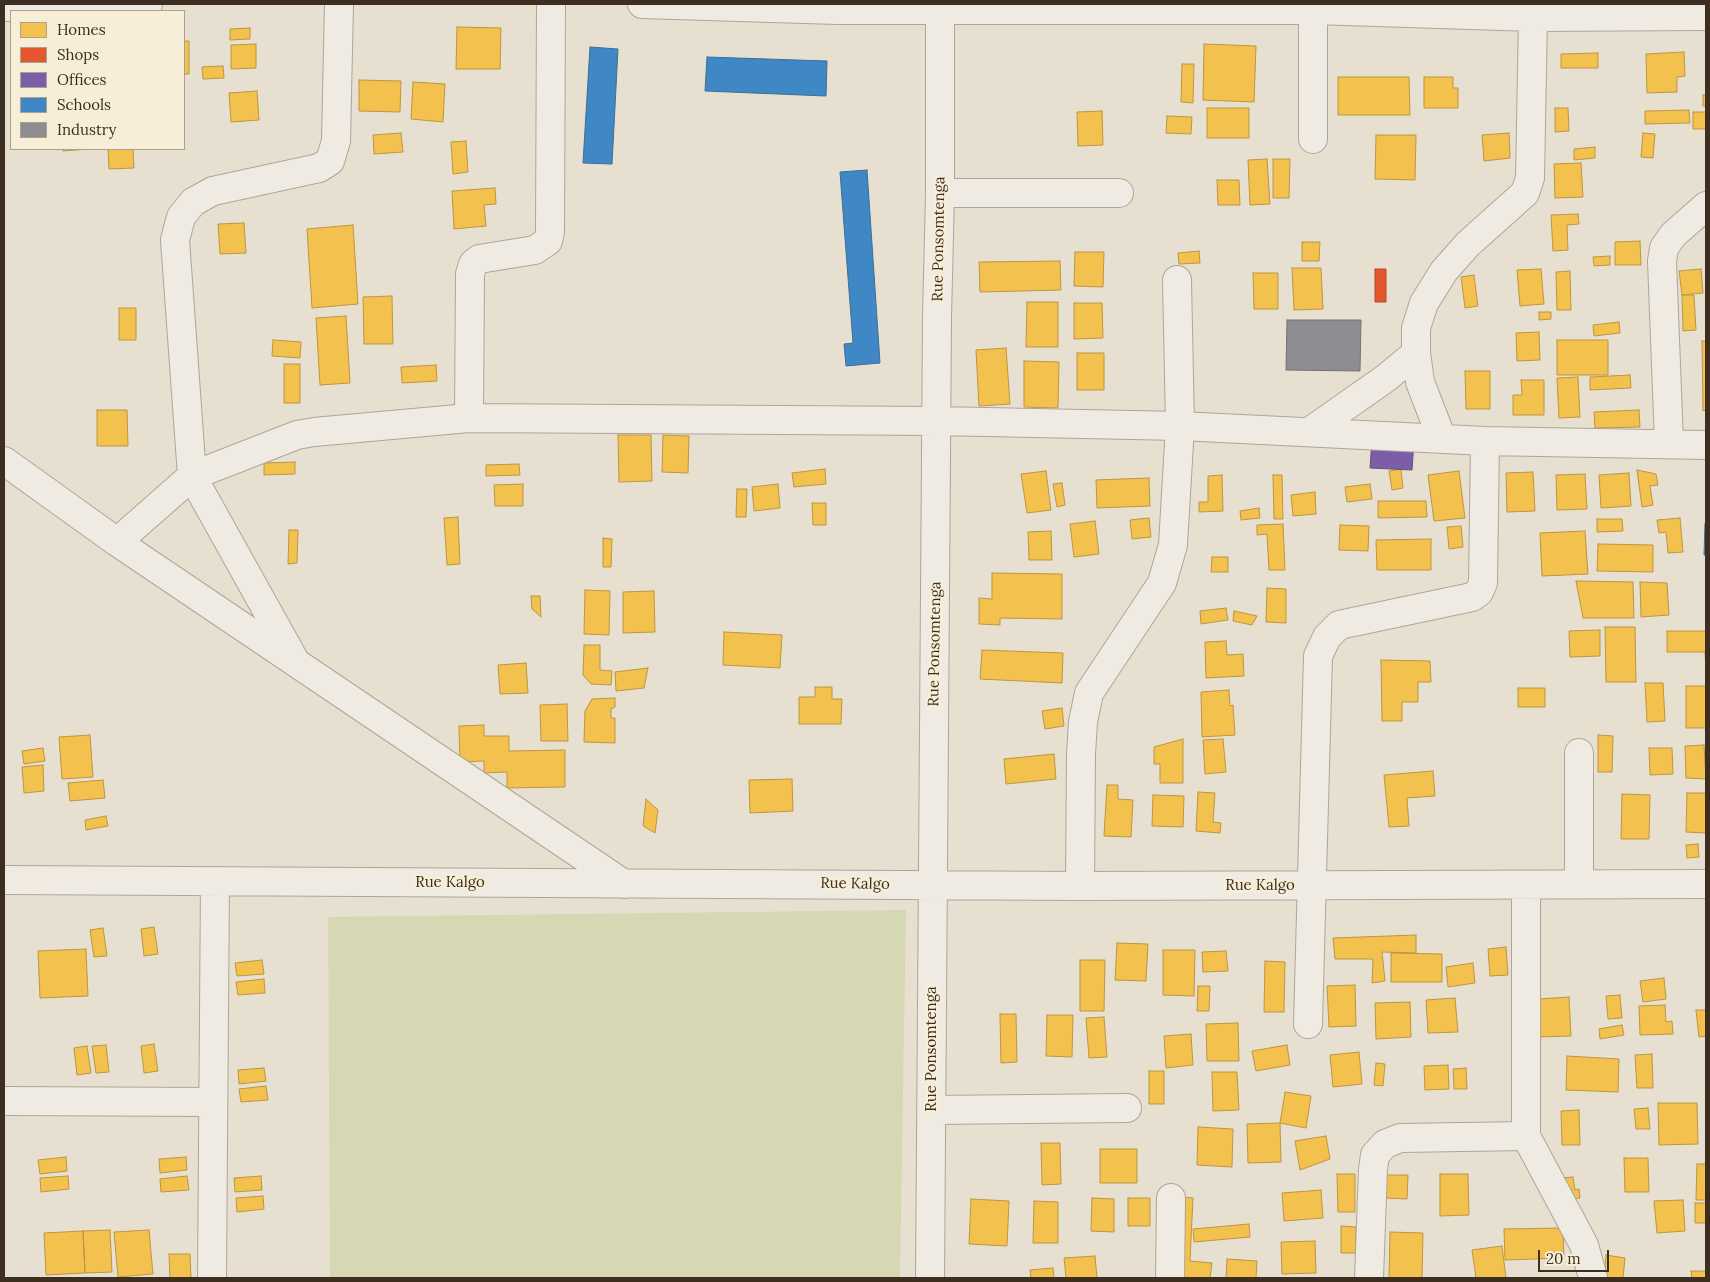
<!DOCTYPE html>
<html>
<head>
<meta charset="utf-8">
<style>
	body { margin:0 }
	#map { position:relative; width:1710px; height:1282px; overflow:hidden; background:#e7e0d1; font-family:Lora,serif }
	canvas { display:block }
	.frame { position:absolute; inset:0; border:5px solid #3d2e20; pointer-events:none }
	.legend { position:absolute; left:10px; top:10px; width:175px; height:140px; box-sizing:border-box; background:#f7eed8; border:1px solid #ada18e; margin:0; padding:6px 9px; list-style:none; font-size:15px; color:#3d2e20 }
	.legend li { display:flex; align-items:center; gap:10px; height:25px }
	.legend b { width:25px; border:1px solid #ada18e }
	.scale { position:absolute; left:1538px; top:1250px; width:71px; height:22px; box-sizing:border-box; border:2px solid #3d2e20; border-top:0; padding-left:6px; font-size:15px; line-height:18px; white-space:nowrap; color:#3d2e20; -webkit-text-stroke:4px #f7eed8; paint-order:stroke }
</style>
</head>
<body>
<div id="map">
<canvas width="1710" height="1282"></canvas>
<div class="frame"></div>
<ul class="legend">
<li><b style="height:14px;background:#f2c14e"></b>Homes</li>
<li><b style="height:14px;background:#e4572e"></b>Shops</li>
<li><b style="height:14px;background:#7b5ea7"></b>Offices</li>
<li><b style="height:14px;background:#3f88c5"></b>Schools</li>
<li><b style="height:14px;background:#8d8d92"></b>Industry</li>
</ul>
<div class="scale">20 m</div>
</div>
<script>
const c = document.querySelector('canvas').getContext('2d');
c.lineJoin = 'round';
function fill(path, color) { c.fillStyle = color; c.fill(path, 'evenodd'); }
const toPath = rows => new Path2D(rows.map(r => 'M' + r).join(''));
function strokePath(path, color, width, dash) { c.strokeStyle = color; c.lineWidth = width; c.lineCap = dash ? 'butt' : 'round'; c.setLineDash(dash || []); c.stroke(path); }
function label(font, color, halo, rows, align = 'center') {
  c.font = font + ' Lora,serif'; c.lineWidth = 5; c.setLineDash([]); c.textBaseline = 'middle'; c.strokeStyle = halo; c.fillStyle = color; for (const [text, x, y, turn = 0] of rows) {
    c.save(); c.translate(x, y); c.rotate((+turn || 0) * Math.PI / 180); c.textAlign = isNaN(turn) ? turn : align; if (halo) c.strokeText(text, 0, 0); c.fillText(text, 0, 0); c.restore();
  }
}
fill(toPath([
	[906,910,900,1278,330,1278,328,917]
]), '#d6d7b3');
const homes = toPath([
	[457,27,501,28,500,69,456,69,457,27],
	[250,28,250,39,230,40,230,29,250,28],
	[184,41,189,41,189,74,184,74,184,41],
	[256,44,256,68,231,69,231,45,256,44],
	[1204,44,1256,46,1254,102,1203,100,1204,44],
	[1684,52,1685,76,1677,77,1677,92,1647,93,1646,54,1684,52],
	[1598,53,1598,68,1561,68,1561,54,1598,53],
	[1182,64,1194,64,1193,103,1181,102,1182,64],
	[223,66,224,78,203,79,202,67,223,66],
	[1338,77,1409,77,1410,115,1338,115,1338,77],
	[1424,77,1453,77,1453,88,1458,88,1458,108,1424,108,1424,77],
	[359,80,401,81,400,112,359,111,359,80],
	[413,82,445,84,443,122,411,119,413,82],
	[257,91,259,120,231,122,229,93,257,91],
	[1703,95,1706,95,1706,106,1703,106,1703,95],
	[1207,108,1249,108,1249,138,1207,138,1207,108],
	[1555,108,1568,108,1569,131,1555,132,1555,108],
	[1689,110,1690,123,1645,124,1645,111,1689,110],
	[1102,111,1103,145,1078,146,1077,112,1102,111],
	[1693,112,1706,112,1706,129,1693,129,1693,112],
	[1167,116,1192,117,1191,134,1166,133,1167,116],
	[401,133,403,152,374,154,373,135,401,133],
	[1509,133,1510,158,1484,161,1482,135,1509,133],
	[1643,133,1655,134,1653,158,1641,157,1643,133],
	[1376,135,1416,135,1415,180,1375,179,1376,135],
	[466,141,468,172,453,174,451,142,466,141],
	[1595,147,1595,158,1574,160,1574,149,1595,147],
	[63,149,90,149,63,151,63,149],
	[108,149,133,149,134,168,109,169,108,149],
	[1267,159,1270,204,1250,205,1248,160,1267,159],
	[1273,159,1290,159,1289,198,1273,198,1273,159],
	[1581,163,1583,197,1555,198,1554,164,1581,163],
	[1217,180,1239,180,1240,205,1218,205,1217,180],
	[495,188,496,204,484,205,486,226,454,229,452,191,495,188],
	[1578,214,1579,224,1567,225,1568,250,1553,251,1551,215,1578,214],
	[244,223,246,253,220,254,218,224,244,223],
	[353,225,358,304,312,308,307,229,353,225],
	[1640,241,1641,265,1615,265,1615,242,1640,241],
	[1302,242,1320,242,1319,261,1302,261,1302,242],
	[1199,251,1200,263,1179,264,1178,253,1199,251],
	[1075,252,1104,252,1103,287,1074,286,1075,252],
	[1610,256,1610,265,1594,266,1593,257,1610,256],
	[1060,261,1061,290,980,292,979,262,1060,261],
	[1292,268,1321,268,1323,309,1294,310,1292,268],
	[1541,269,1544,304,1520,306,1517,270,1541,269],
	[1701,269,1703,293,1682,295,1679,271,1701,269],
	[1570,271,1571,310,1557,310,1556,272,1570,271],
	[1253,273,1278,273,1278,309,1254,309,1253,273],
	[1474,275,1478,306,1465,308,1461,277,1474,275],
	[1682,295,1694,295,1696,330,1683,331,1682,295],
	[392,296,393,344,364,344,363,297,392,296],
	[1027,302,1058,302,1058,347,1026,347,1027,302],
	[1074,303,1102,303,1103,338,1074,339,1074,303],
	[119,308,136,308,136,340,119,340,119,308],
	[1539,312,1551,312,1551,319,1539,320,1539,312],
	[346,316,350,383,320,385,316,318,346,316],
	[1619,322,1620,333,1594,336,1593,325,1619,322],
	[1539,332,1540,360,1517,361,1516,333,1539,332],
	[273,340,301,342,300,358,272,356,273,340],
	[1557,340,1608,340,1608,375,1557,375,1557,340],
	[1702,341,1706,341,1706,410,1703,411,1702,341],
	[1006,348,1010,404,979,406,976,350,1006,348],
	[1077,353,1104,353,1104,390,1077,390,1077,353],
	[1024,361,1059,362,1058,408,1024,407,1024,361],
	[284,364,300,364,300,403,284,403,284,364],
	[436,365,437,381,402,383,401,367,436,365],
	[1465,371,1490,371,1490,409,1466,409,1465,371],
	[1630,375,1631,388,1590,390,1590,377,1630,375],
	[1578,377,1580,417,1559,418,1557,378,1578,377],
	[1521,380,1544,380,1544,415,1513,415,1513,395,1522,395,1521,380],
	[97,410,127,410,128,446,97,446,97,410],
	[1639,410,1640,427,1595,428,1594,412,1639,410],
	[618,435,651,435,652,481,619,482,618,435],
	[663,435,689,436,688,473,662,472,663,435],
	[295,462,295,474,264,475,264,463,295,462],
	[519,464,520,475,486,476,486,465,519,464],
	[825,469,826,484,794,487,792,473,825,469],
	[1401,469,1403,488,1392,490,1389,471,1401,469],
	[1637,470,1656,474,1658,485,1650,486,1653,505,1642,507,1637,470],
	[1046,471,1051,510,1027,513,1021,474,1046,471],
	[1459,471,1465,518,1434,521,1428,475,1459,471],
	[1533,472,1535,511,1507,512,1506,473,1533,472],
	[1629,473,1631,506,1601,508,1599,475,1629,473],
	[1585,474,1587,509,1557,510,1556,475,1585,474],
	[1222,475,1223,511,1199,512,1199,502,1208,502,1208,476,1222,475],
	[1273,475,1282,475,1283,519,1274,519,1273,475],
	[1149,478,1150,506,1097,508,1096,480,1149,478],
	[1062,483,1065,505,1057,507,1053,484,1062,483],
	[523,484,523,506,495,506,494,485,523,484],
	[778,484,780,508,754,511,752,487,778,484],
	[1370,484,1372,499,1347,502,1345,487,1370,484],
	[737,489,747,489,746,517,736,517,737,489],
	[1315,492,1316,514,1293,516,1291,495,1315,492],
	[1378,501,1426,501,1427,517,1378,518,1378,501],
	[812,503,826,503,826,525,813,525,812,503],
	[1259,508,1260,518,1241,520,1240,511,1259,508],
	[458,517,460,564,447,565,444,518,458,517],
	[1149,518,1151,537,1132,539,1130,520,1149,518],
	[1680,518,1683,552,1668,553,1666,532,1659,533,1657,520,1680,518],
	[1597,519,1622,519,1623,531,1597,532,1597,519],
	[1095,521,1099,554,1074,557,1070,524,1095,521],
	[1283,524,1285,570,1269,570,1267,534,1257,535,1257,525,1283,524],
	[1340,525,1369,526,1368,551,1339,550,1340,525],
	[1461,526,1463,547,1449,549,1447,527,1461,526],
	[289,530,298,530,297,563,288,564,289,530],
	[1051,531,1052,560,1029,560,1028,532,1051,531],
	[1585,531,1588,574,1542,576,1540,533,1585,531],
	[603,538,612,539,611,567,603,567,603,538],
	[1431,539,1431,570,1377,570,1376,540,1431,539],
	[1598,544,1653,545,1653,572,1597,571,1598,544],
	[1212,557,1228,557,1228,572,1211,572,1212,557],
	[992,573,1062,574,1062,619,1000,618,1000,625,979,624,979,598,992,599,992,573],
	[1576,581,1633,582,1634,618,1583,618,1576,581],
	[1640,582,1667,583,1669,615,1641,617,1640,582],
	[1267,588,1286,589,1286,623,1266,622,1267,588],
	[585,590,610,591,609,635,584,634,585,590],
	[654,591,655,632,623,633,623,592,654,591],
	[531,596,540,596,541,617,532,609,531,596],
	[1226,608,1228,620,1201,624,1200,611,1226,608],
	[1234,611,1257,616,1252,625,1233,621,1234,611],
	[1605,627,1635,627,1636,682,1606,682,1605,627],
	[1600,630,1600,656,1570,657,1569,631,1600,630],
	[1667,631,1706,631,1706,671,1705,652,1667,652,1667,631],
	[724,632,782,635,780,668,723,665,724,632],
	[1226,641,1227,655,1243,654,1244,676,1206,678,1205,642,1226,641],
	[584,645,600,645,600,670,612,671,611,685,591,684,583,675,584,645],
	[982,650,1063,653,1062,683,980,679,982,650],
	[1381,660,1430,661,1431,682,1418,682,1418,702,1402,702,1402,721,1382,721,1381,660],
	[526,663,528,693,500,694,498,665,526,663],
	[648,668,644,688,616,691,615,672,648,668],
	[1645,683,1663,683,1665,721,1647,722,1645,683],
	[1686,686,1706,686,1706,728,1686,728,1686,686],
	[815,687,832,687,832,699,842,699,841,724,799,724,799,697,815,697,815,687],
	[1518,688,1545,688,1545,707,1518,707,1518,688],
	[1229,690,1230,706,1233,705,1235,735,1202,737,1201,692,1229,690],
	[615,698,615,707,611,709,611,718,615,718,615,743,584,742,585,711,592,699,615,698],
	[567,704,568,741,541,741,540,705,567,704],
	[1062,708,1064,726,1045,729,1042,711,1062,708],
	[484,725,484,736,509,736,509,751,565,750,565,787,507,788,507,772,484,773,484,761,460,762,459,726,484,725],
	[90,735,93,777,62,779,59,737,90,735],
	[1598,735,1613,736,1612,772,1598,772,1598,735],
	[1183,739,1183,783,1160,783,1160,764,1154,764,1154,747,1183,739],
	[1223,739,1226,772,1205,774,1203,740,1223,739],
	[1704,745,1706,779,1686,778,1685,746,1704,745],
	[43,748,45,761,24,764,22,751,43,748],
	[1649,748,1672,748,1673,774,1650,775,1649,748],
	[1054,754,1056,779,1006,784,1004,759,1054,754],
	[43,765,44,791,24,793,22,767,43,765],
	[1433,771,1435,796,1407,798,1409,826,1389,827,1384,775,1433,771],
	[792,779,793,811,750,813,749,780,792,779],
	[103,780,105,798,70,801,68,783,103,780],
	[1107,785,1118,785,1118,799,1133,800,1131,837,1104,836,1107,785],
	[1198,792,1215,793,1213,822,1221,823,1220,833,1196,831,1198,792],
	[1687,793,1706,793,1706,833,1686,832,1687,793],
	[1622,794,1650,795,1649,839,1621,839,1622,794],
	[1153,795,1184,796,1183,827,1152,826,1153,795],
	[646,799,658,810,655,833,643,826,646,799],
	[106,816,108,826,86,830,85,820,106,816],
	[1698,844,1699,857,1687,858,1686,845,1698,844],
	[154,927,158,954,144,956,141,929,154,927],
	[103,928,107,956,94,957,90,930,103,928],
	[1416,935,1416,953,1382,952,1385,981,1372,983,1373,959,1335,959,1333,938,1416,935],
	[1117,943,1148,944,1146,981,1115,980,1117,943],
	[1506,947,1508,975,1490,976,1488,949,1506,947],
	[86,949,88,996,40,998,38,951,86,949],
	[1163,950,1195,950,1194,996,1163,995,1163,950],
	[1226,951,1228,971,1203,972,1202,952,1226,951],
	[1391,953,1442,954,1442,982,1391,982,1391,953],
	[262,960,264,974,237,976,235,963,262,960],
	[1080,960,1105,960,1104,1011,1080,1011,1080,960],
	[1265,961,1285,962,1284,1012,1264,1012,1265,961],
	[1473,963,1475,983,1448,987,1446,967,1473,963],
	[1664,978,1666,999,1643,1002,1640,981,1664,978],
	[264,979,265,993,238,995,236,982,264,979],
	[1355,985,1356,1026,1329,1027,1327,986,1355,985],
	[1198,986,1210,986,1209,1011,1197,1011,1198,986],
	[1620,995,1622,1018,1608,1019,1606,996,1620,995],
	[1569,997,1571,1036,1539,1037,1538,999,1569,997],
	[1455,998,1458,1032,1428,1033,1426,1000,1455,998],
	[1410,1002,1411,1037,1376,1039,1375,1003,1410,1002],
	[1665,1005,1666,1022,1672,1021,1673,1034,1640,1035,1639,1006,1665,1005],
	[1696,1010,1706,1010,1706,1036,1699,1037,1696,1010],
	[1000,1014,1016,1014,1017,1062,1001,1063,1000,1014],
	[1047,1015,1073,1015,1072,1057,1046,1056,1047,1015],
	[1104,1017,1107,1057,1089,1058,1086,1018,1104,1017],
	[1238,1023,1239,1061,1207,1061,1206,1024,1238,1023],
	[1622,1025,1624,1035,1600,1039,1599,1029,1622,1025],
	[1191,1034,1193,1065,1166,1068,1164,1036,1191,1034],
	[154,1044,158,1071,144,1073,141,1046,154,1044],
	[106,1045,109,1072,96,1073,92,1046,106,1045],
	[1287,1045,1290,1065,1256,1071,1252,1051,1287,1045],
	[87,1046,91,1073,77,1075,74,1048,87,1046],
	[1359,1052,1362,1084,1333,1087,1330,1055,1359,1052],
	[1652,1054,1653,1088,1637,1088,1635,1055,1652,1054],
	[1567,1056,1619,1059,1618,1092,1566,1090,1567,1056],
	[1376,1063,1385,1064,1383,1086,1374,1085,1376,1063],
	[1448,1065,1449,1089,1425,1090,1424,1066,1448,1065],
	[264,1068,266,1081,239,1084,238,1070,264,1068],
	[1466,1068,1467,1089,1454,1089,1453,1069,1466,1068],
	[1149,1071,1164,1071,1164,1104,1149,1104,1149,1071],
	[1212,1072,1237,1072,1239,1110,1213,1111,1212,1072],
	[266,1086,268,1100,241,1102,239,1089,266,1086],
	[1285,1092,1311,1096,1306,1128,1280,1123,1285,1092],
	[1658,1103,1697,1103,1698,1144,1659,1145,1658,1103],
	[1648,1108,1650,1129,1636,1129,1634,1109,1648,1108],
	[1579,1110,1580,1145,1562,1145,1561,1111,1579,1110],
	[1280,1123,1281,1162,1248,1163,1247,1124,1280,1123],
	[1198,1127,1233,1129,1232,1167,1197,1165,1198,1127],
	[1326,1136,1330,1159,1300,1170,1295,1141,1326,1136],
	[1041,1143,1060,1143,1061,1184,1042,1185,1041,1143],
	[1100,1149,1137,1149,1137,1183,1100,1183,1100,1149],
	[66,1157,67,1171,40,1174,38,1160,66,1157],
	[186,1157,187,1170,160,1173,159,1159,186,1157],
	[1624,1158,1648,1158,1649,1192,1625,1192,1624,1158],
	[1697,1164,1706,1164,1706,1200,1696,1200,1697,1164],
	[1337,1174,1355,1174,1355,1212,1338,1212,1337,1174],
	[1440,1174,1468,1174,1469,1215,1440,1216,1440,1174],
	[1386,1175,1408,1175,1407,1199,1385,1198,1386,1175],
	[68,1176,69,1189,41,1192,40,1178,68,1176],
	[187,1176,189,1190,161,1192,160,1179,187,1176],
	[261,1176,262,1190,235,1192,234,1178,261,1176],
	[1573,1177,1575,1190,1579,1189,1580,1198,1563,1200,1561,1178,1573,1177],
	[1321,1190,1323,1218,1284,1221,1282,1193,1321,1190],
	[263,1196,264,1209,237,1212,236,1198,263,1196],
	[1179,1197,1193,1198,1190,1261,1212,1263,1210,1278,1175,1277,1179,1197],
	[1092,1198,1114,1199,1114,1232,1091,1231,1092,1198],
	[1128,1198,1150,1198,1150,1226,1128,1226,1128,1198],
	[971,1199,1009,1201,1007,1246,969,1244,971,1199],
	[1683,1200,1685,1231,1657,1233,1654,1201,1683,1200],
	[1034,1201,1058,1202,1058,1243,1033,1243,1034,1201],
	[1695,1203,1706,1203,1706,1223,1695,1223,1695,1203],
	[1249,1224,1250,1237,1194,1242,1193,1229,1249,1224],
	[1341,1226,1356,1227,1356,1253,1341,1253,1341,1226],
	[1563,1228,1564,1258,1505,1260,1504,1229,1563,1228],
	[110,1230,112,1272,85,1273,83,1231,110,1230],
	[149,1230,153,1274,118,1277,114,1232,149,1230],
	[83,1231,85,1273,46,1275,44,1233,83,1231],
	[1390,1232,1423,1233,1422,1278,1389,1278,1390,1232],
	[1315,1241,1316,1273,1282,1274,1281,1242,1315,1241],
	[1502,1246,1506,1278,1476,1278,1472,1250,1502,1246],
	[169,1254,190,1254,191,1278,170,1278,169,1254],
	[1606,1255,1625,1258,1623,1278,1604,1278,1606,1255],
	[1095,1256,1097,1278,1066,1278,1064,1258,1095,1256],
	[1227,1259,1257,1261,1256,1278,1226,1278,1227,1259],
	[1053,1268,1054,1278,1031,1278,1030,1270,1053,1268],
	[1691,1271,1706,1271,1706,1278,1692,1278,1691,1271]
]);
fill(homes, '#f2c14e');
strokePath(homes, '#bc9540', 1);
const shops = toPath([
	[1375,269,1386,269,1386,302,1375,302,1375,269]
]);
fill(shops, '#e4572e');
strokePath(shops, '#b24b2a', 1);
const offices = toPath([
	[1372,439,1414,441,1412,470,1370,468,1372,439]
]);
fill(offices, '#7b5ea7');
strokePath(offices, '#68507e', 1);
const schools = toPath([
	[590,47,618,49,612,164,583,163,590,47],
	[707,57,827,61,826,96,705,91,707,57],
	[867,170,880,363,846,366,844,344,853,343,840,172,867,170],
	[1705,524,1706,524,1706,555,1704,555,1705,524]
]);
fill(schools, '#3f88c5');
strokePath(schools, '#3e6d94', 1);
const industry = toPath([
	[1287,320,1361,320,1360,371,1286,370,1287,320]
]);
fill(industry, '#8d8d92');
strokePath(industry, '#757070', 1);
const minor = toPath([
	[642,4,837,10,1313,10,1533,17,1706,16],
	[4,7,148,4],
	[1313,10,1313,139],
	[940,193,1119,193],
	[469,418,470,274,473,264,479,259,535,250,548,241,550,232,551,4],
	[1309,432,1386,378,1416,353],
	[1442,439,1420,382,1416,353,1416,328,1424,303,1444,271,1468,244,1525,193,1530,178,1533,17],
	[1669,443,1662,261,1664,248,1673,235,1706,206],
	[4,461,117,542,624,884],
	[117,542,192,476,175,240,181,217,193,202,213,191,319,168,330,161,336,141,339,4],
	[295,661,192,476,297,435,314,432,469,418,937,421,1180,426,1485,441,1706,445],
	[4,880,1080,886,1706,884],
	[1579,884,1579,753],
	[1526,885,1526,1136,1584,1245,1593,1278],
	[1080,886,1081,754,1083,722,1089,693,1162,583,1173,545,1180,426,1177,280],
	[1308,1024,1318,656,1327,637,1339,625,1472,597,1479,592,1483,583,1485,441],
	[4,1101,211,1102],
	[932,1110,1127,1108],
	[212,1278,215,881],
	[930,1278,937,318,940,193,940,10],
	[1170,1278,1171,1198],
	[1369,1278,1373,1169,1375,1155,1385,1144,1400,1138,1526,1136]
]);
strokePath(minor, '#ada599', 30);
strokePath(minor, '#efebe3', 28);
label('15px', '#3d2e20', '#f7eed8', [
	["Rue Ponsomtenga",939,239,-89],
	["Rue Ponsomtenga",935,644,-89],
	["Rue Kalgo",450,883],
	["Rue Kalgo",855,884,1],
	["Rue Kalgo",1260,886],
	["Rue Ponsomtenga",932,1049,-90]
]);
</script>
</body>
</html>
